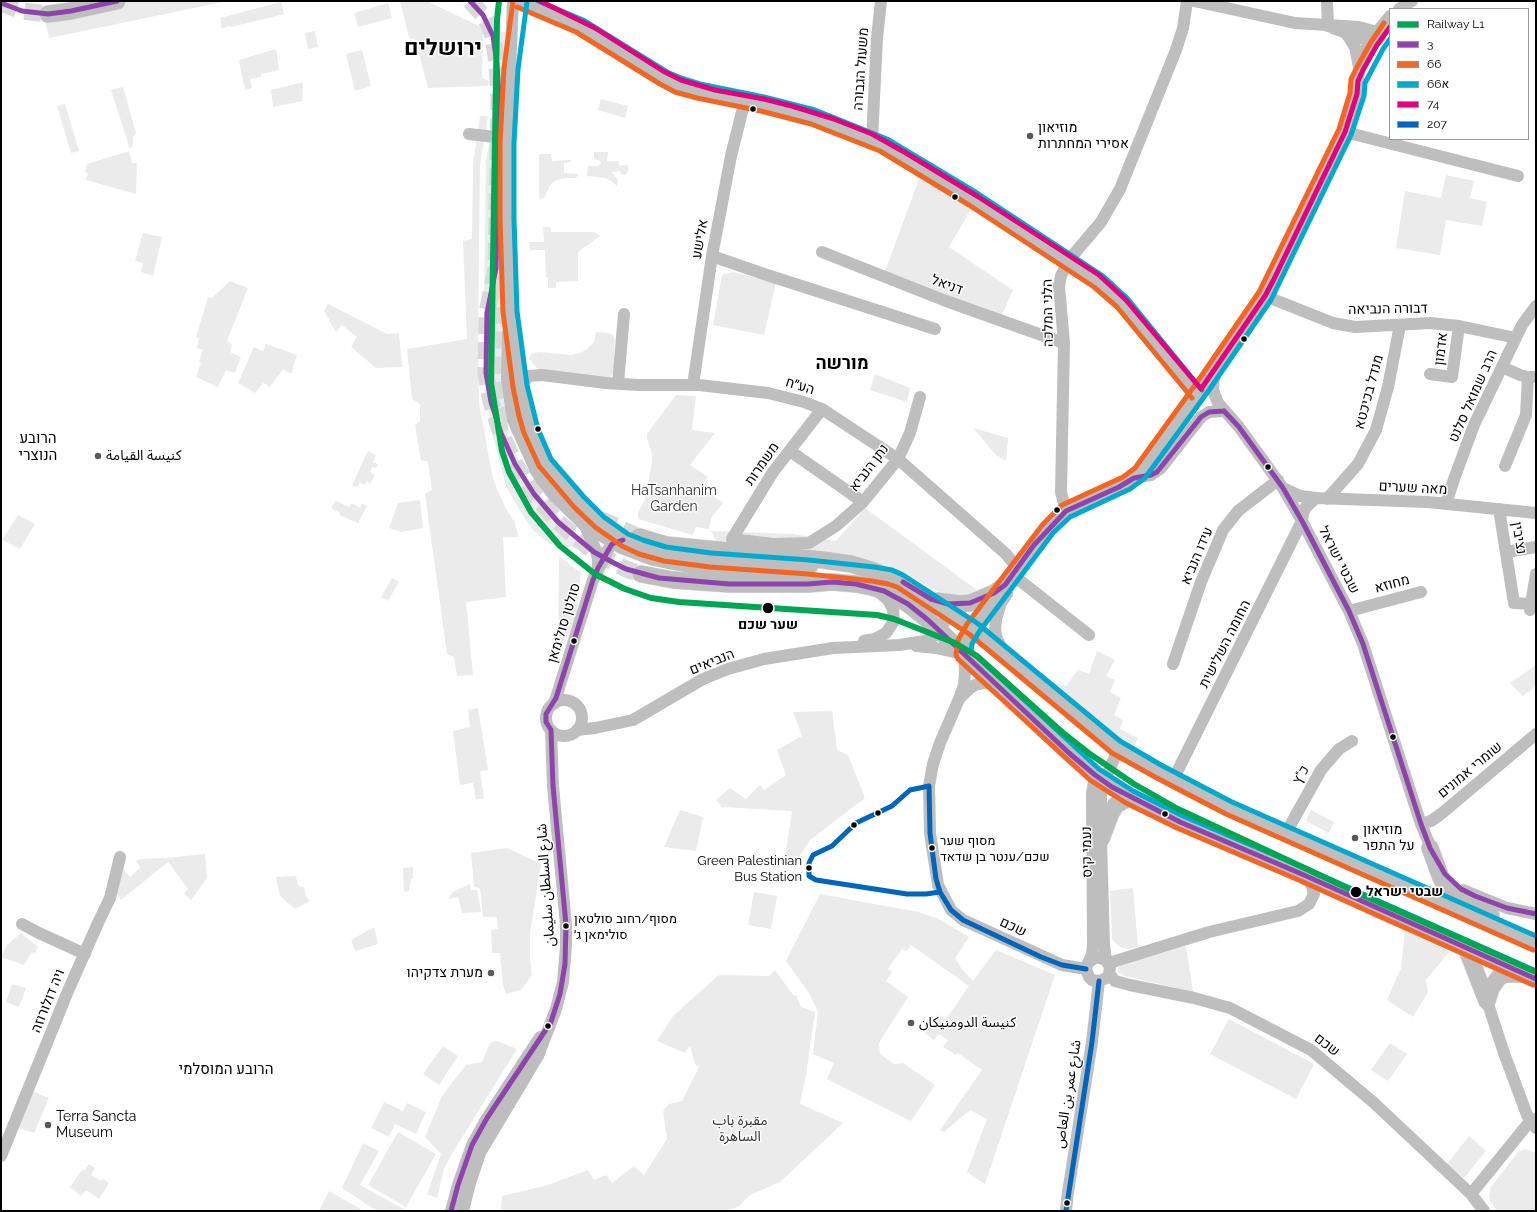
<!DOCTYPE html>
<html>
<head>
<meta charset="utf-8">
<style>
	body { margin:0 }
	#map { position:relative; width:1537px; height:1212px; overflow:hidden; background:#fff; font-family:Raleway,Heebo,sans-serif }
	canvas { display:block }
	.frame { position:absolute; inset:0; border:2px solid #000; pointer-events:none }
	.legend { position:absolute; left:1389px; top:8px; width:140px; height:132px; box-sizing:border-box; background:#fff; border:1px solid #999; margin:0; padding:5px 7px; list-style:none; font-size:12px; color:#000 }
	.legend li { display:flex; align-items:center; gap:8px; height:20px }
	.legend b { width:20px; border:1px solid #999 }
</style>
</head>
<body>
<div id="map">
<canvas width="1537" height="1212"></canvas>
<div class="frame"></div>
<ul class="legend">
<li><b style="height:5px;background:#00a651"></b>Railway L1</li>
<li><b style="height:5px;background:#8e44ad"></b>3</li>
<li><b style="height:5px;background:#f26522"></b>66</li>
<li><b style="height:5px;background:#00a9ce"></b>66א</li>
<li><b style="height:5px;background:#e5007d"></b>74</li>
<li><b style="height:5px;background:#0065bd"></b>207</li>
</ul>
</div>
<script>
const c = document.querySelector('canvas').getContext('2d');
c.lineJoin = 'round';
function fill(path, color) { c.fillStyle = color; c.fill(path, 'evenodd'); }
const toPath = rows => new Path2D(rows.map(r => 'M' + r).join(''));
function strokePath(path, color, width, dash) { c.strokeStyle = color; c.lineWidth = width; c.lineCap = dash ? 'butt' : 'round'; c.setLineDash(dash || []); c.stroke(path); }
function label(font, color, halo, rows, align = 'center') {
  c.font = font + ' Raleway,"Noto Sans Arabic",Heebo,sans-serif'; c.lineWidth = 3; c.setLineDash([]); c.textBaseline = 'middle'; c.strokeStyle = halo; c.fillStyle = color; for (const [text, x, y, turn = 0] of rows) {
    c.save(); c.translate(x, y); c.rotate((+turn || 0) * Math.PI / 180); c.textAlign = isNaN(turn) ? turn : align; if (halo) c.strokeText(text, 0, 0); c.fillText(text, 0, 0); c.restore();
  }
}
fill(toPath([
	[131,1,228,1,49,38,44,17,86,12],
	[400,1,427,1,483,28,482,78,489,81,488,86,428,88,415,39,409,38],
	[281,2,284,14,231,27,228,26,222,29,220,18],
	[388,3,392,18,358,27,354,13],
	[494,30,509,33,502,371,509,436,513,448,529,481,540,495,568,526,580,545,576,548,549,544,533,530,519,509,506,486,494,440,486,402,484,305,486,161,492,126],
	[315,31,318,47,308,49,305,33],
	[276,49,279,70,261,74,261,77,250,79,252,88,245,90,239,60],
	[362,50,371,86,355,91,346,54],
	[303,82,302,101,273,107,271,90],
	[123,87,136,133,133,137,133,145,130,149,111,90],
	[601,99,628,106,625,118,598,110],
	[65,104,79,151,71,153,57,106],
	[480,116,488,116,480,165,478,338,479,403,493,479,505,507,514,521,519,537,503,537,506,597,466,602,473,675,457,676,454,657,447,654,425,494,432,490,428,462,421,460,415,425,420,421,420,404,412,399,407,349,467,339,463,241,472,239,473,165],
	[129,151,132,163,137,163,136,194,86,180,88,173,85,172,87,164],
	[594,152,608,152,607,161,619,161,619,166,628,165,628,171,626,175,621,174,620,171,611,172,618,180,617,186,611,181,606,178,587,176,588,166,598,166,601,163,600,161,594,159],
	[539,154,551,154,552,161,571,160,571,162,564,163,564,173,578,174,578,176,575,178,565,178,556,180,550,185,544,198,539,199],
	[922,171,975,202,949,247,1013,290,1001,317,884,274],
	[1446,175,1474,181,1470,198,1487,202,1482,226,1446,220,1440,255,1396,248,1405,191,1441,198],
	[543,227,550,227,551,232,594,232,600,236,578,252,578,281,556,282,556,288,548,288,548,277,546,277,545,250,530,250,529,242,544,242],
	[143,233,162,237,153,276,141,272,143,263,135,261],
	[733,272,776,283,764,335,713,325,722,275],
	[230,281,248,288,227,341,232,344,230,352,241,357,235,373,226,370,218,387,196,377,201,363,199,361,203,350,197,348,199,338,196,337,208,297,212,298],
	[328,304,387,334,399,333,402,367,376,368,351,347,357,337,342,325,336,332,324,311],
	[596,332,609,333,613,335,615,340,613,372,610,378,538,370,529,358,532,353,539,352,571,355,580,353,587,349,594,342],
	[266,344,297,355,291,374,283,369,270,387,263,383,255,393,238,383,254,347,263,351],
	[875,374,910,388,907,402,870,390],
	[676,395,696,396,692,430,715,433,690,465,708,477,701,487,723,503,711,518,709,529,696,527,693,535,638,519,638,513,645,499,652,462,652,453,647,439,647,434],
	[973,428,1008,438,1006,461,996,455],
	[368,451,376,455,373,462,378,464,376,468,372,467,370,472,375,475,370,484,367,481,364,485,360,482,357,487,352,485],
	[420,500,423,528,401,532,389,528,398,503],
	[336,501,349,507,352,503,360,508,362,503,367,506,358,523,339,515,340,513,331,508],
	[865,508,977,590,966,595,952,595,940,592,891,567,868,560,796,553,716,541,711,531,794,534,836,541],
	[18,515,35,524,20,549,2,540],
	[559,556,581,573,576,619,569,635,558,648],
	[392,578,399,582,388,601,381,597],
	[1097,651,1115,660,1106,676,1115,680,1110,692,1121,698,1114,715,1123,720,1120,729,1138,738,1133,748,1100,726,1046,681,1066,686,1078,670,1089,674],
	[1536,665,1536,686,1523,696,1510,683],
	[478,708,488,770,480,771,484,798,476,800,473,783,460,785,453,731,470,727,468,710],
	[832,711,837,750,848,755,865,798,810,840,792,868,784,864,792,811,722,807,716,800,730,788,746,799,760,785,764,790,786,775,777,750,802,736,793,712],
	[680,810,703,817,696,851,664,847],
	[1311,810,1334,822,1329,833,1306,821],
	[507,848,541,864,530,933,530,959,532,975,521,990,506,994,503,985,500,953,492,953,491,930,498,929,497,917,483,917,480,888,474,887,471,853],
	[205,854,207,878,191,900,184,893,188,889,168,862,121,900,116,892,123,869,130,877,140,868,136,860,141,859,164,858],
	[413,867,413,878,411,878,409,891,404,892,403,868],
	[296,876,298,886,304,887,306,896,310,901,295,909,280,896,276,877],
	[470,884,471,890,477,890,481,912,462,913,458,897,448,899,453,892],
	[1133,888,1138,947,1130,949,1122,948,1116,944,1112,939,1110,891],
	[754,892,777,896,771,929,748,925],
	[820,894,918,912,937,918,969,937,955,958,962,969,973,981,996,950,1055,975,985,1184,967,1172,987,1119,970,1110,944,1132,940,1130,982,1070,958,1053,956,1055,943,1047,948,1040,939,1034,934,1040,925,1033,937,1015,946,1019,969,986,911,945,907,951,902,949,888,969,892,972,886,981,908,997,879,1043,880,1054,894,1064,903,1063,935,1085,911,1121,827,1079,834,1063,813,1054,818,1012,809,993,786,961],
	[374,927,378,944,355,951,351,940],
	[1405,931,1450,951,1426,980,1428,992,1413,1017,1387,1000,1401,968],
	[21,933,38,947,35,953,32,952,24,965,1,957,7,945],
	[1186,946,1193,992,1125,976,1118,972,1119,967,1127,963],
	[775,970,794,996,796,995,801,1007,815,1012,806,1075,800,1104,843,1123,780,1182,750,1195,738,1207,728,1211,501,1211,502,1196,548,1185,588,1170,594,1180,606,1175,612,1183,634,1166,644,1175,667,1139,663,1111,669,1104,682,1101,699,1067,695,1064,690,1046,685,1053,657,1041,673,1016,719,975,769,976],
	[12,984,26,988,19,1007,6,1002],
	[1229,1019,1314,1064,1296,1099,1210,1054],
	[497,1041,517,1049,453,1152,444,1169,437,1198,427,1194,441,1154,425,1137,442,1096,466,1065,482,1062,490,1043],
	[1390,1043,1407,1054,1388,1081,1371,1070],
	[443,1046,458,1056,439,1085,423,1074],
	[30,1090,49,1098,34,1133,16,1127],
	[384,1102,403,1111,407,1103,426,1112,416,1134,395,1124,389,1137,371,1128],
	[398,1132,436,1154,406,1207,368,1185],
	[1469,1136,1486,1151,1464,1178,1447,1164],
	[363,1143,379,1151,360,1185,407,1211,377,1211,342,1188],
	[1525,1149,1536,1153,1536,1211,1497,1211,1490,1201,1489,1196,1491,1187,1518,1152],
	[89,1164,95,1168,91,1175,101,1181,103,1179,109,1183,99,1199,86,1190,81,1196,70,1187,82,1170,85,1170],
	[329,1191,364,1211,319,1211]
]), '#ebebeb');
strokePath(toPath([
	[470,1,483,15,489,25,493,36,497,64,499,98,496,268,487,313,486,373,491,402,501,433,515,464,534,494,558,522,594,552,626,569,641,574],
	[1,3,22,11,48,14],
	[498,282,502,311,499,370,503,399,511,425],
	[541,473,555,488,579,506,598,518,639,537]
]), '#d9d9d9', 17, [17, 8]);
const highway = toPath([
	[48,14,71,11,117,1],
	[639,537,666,545,823,560,851,564,871,570,900,581,973,628,1099,733,1116,747,1158,771,1183,785,1229,808,1536,944],
	[641,574,673,580,729,584,808,584,832,582,856,584,871,587,884,591,908,604,928,620,1069,753,1095,775,1112,787,1180,822,1304,875,1380,910,1536,979],
	[937,601,959,604,970,603,994,593,1005,585],
	[1101,839,1111,813,1116,805,1130,797],
	[1430,848,1441,878,1445,885,1456,894,1491,915],
	[1467,950,1487,1001],
	[1487,1001,1491,988,1500,976,1507,974,1522,974]
]);
strokePath(highway, '#dbdbdb', 18);
strokePath(toPath([
	[513,1,507,143,507,219,510,312,520,386,526,415,531,431,545,463,579,502,600,522,625,540,641,547,665,554,710,560,812,567],
	[520,1,579,26,598,37,664,78,678,85,698,91,763,104,813,117,883,145,973,199,1098,281,1122,302,1197,394],
	[1194,1,1295,23,1359,27,1377,32,1380,37],
	[1327,1,1328,26],
	[1399,9,1412,1],
	[1333,28,1361,38,1371,40,1378,40],
	[1346,33,1355,47,1359,67],
	[1345,132,1518,176],
	[469,134,495,137,507,143],
	[872,140,877,38,881,1],
	[822,252,946,301,1064,343],
	[712,256,764,274,935,329],
	[1265,296,1333,323,1355,327,1430,323,1459,326,1516,338],
	[1262,302,1274,279,1345,132,1357,94,1359,69,1367,47,1377,32,1390,16],
	[508,333,507,379,513,420,536,471,541,479,555,497,584,525,621,548,650,559,679,565,704,569,801,578],
	[1502,367,1520,375,1528,377,1534,377],
	[1214,374,1213,390,1218,403,1239,427,1283,488,1302,521,1349,611,1363,644,1406,778,1421,824,1434,855],
	[1430,374,1452,377,1459,326],
	[618,383,624,314],
	[693,385,712,256,731,156,745,100],
	[520,386,529,376,542,375,606,383,638,385,699,385,768,393,804,402,822,409,898,459,1006,554,1014,564,1017,577],
	[822,409,773,472,732,539,773,544,809,543,836,526,863,502,898,459,910,433,920,397],
	[790,451,863,502],
	[1505,466,1526,415,1528,377],
	[1134,478,1151,475,1161,468,1201,417,1209,412,1224,411],
	[1283,488,1300,496,1316,498,1428,502,1536,513],
	[1327,499,1358,464,1376,430,1388,387,1400,325],
	[1446,504,1454,479,1474,425,1522,325,1536,306],
	[1499,509,1514,603,1531,604],
	[1066,511,1061,492,1064,343,1059,286,1061,276,1068,261,1101,222,1120,189,1176,50,1183,28,1187,1],
	[586,528,595,548,598,559,598,568],
	[1506,552,1536,547],
	[1018,579,1089,635],
	[1530,610,1536,574],
	[1349,611,1421,592],
	[864,641,875,639,886,633,894,621,893,609,888,600,880,593],
	[916,646,936,648,963,654],
	[1003,651,997,639,995,630,996,619,1001,603,1007,594],
	[1173,664,1201,582,1223,530,1238,511,1278,480],
	[960,698,970,688,975,685,984,683,996,684],
	'546 718a18 18 0 1 1 36 0a18 18 0 1 1-36 0Z',
	[554,704,593,580,608,550,612,544,618,541],
	[577,730,595,728,633,720,703,679,728,669,764,659,833,648,899,645,925,641,936,635,940,631,945,620,947,610],
	[1173,780,1302,521,1303,513,1306,507,1316,498],
	[1421,824,1431,821,1441,814,1536,734],
	[1286,833,1321,770,1339,749,1352,741],
	[1463,890,1507,908,1536,914],
	[22,924,39,933,85,954],
	[1106,960,1104,945,1101,839,1101,793,1104,781,1115,757,1116,747],
	[1089,962,1096,957,1106,960,1110,967,1109,974,1107,978,1099,981,1092,980,1089,977,1086,969,1087,965,1092,955,1093,944,1092,794,1095,775],
	[1109,963,1209,932,1298,911,1309,904,1314,894,1312,886,1304,875],
	[1086,969,1062,965,963,920,951,910,938,885,930,833,929,786,933,764,940,743,959,699,964,685,965,673,964,647,973,628,1034,545,1048,528,1066,511,1127,483,1140,473,1201,389,1265,296],
	[1109,974,1115,981,1130,985,1194,998,1230,1008,1311,1050,1373,1102,1471,1194,1484,1211],
	[1487,1001,1504,1053,1527,1115,1536,1128],
	[1,1156,68,991,98,923,110,898,120,857],
	[1471,1194,1531,1120,1536,1119],
	[451,1211,458,1185,472,1145,487,1118,540,1037],
	[463,1211,470,1183,480,1153,538,1056,556,1009,563,982,566,946,566,925,553,786,551,730],
	[1066,1211,1068,1192,1092,1042,1099,981]
]), '#bebebe', 12);
strokePath(highway, '#bebebe', 17);
strokePath(toPath([
	[470,1,483,15,493,36,497,64,499,98,496,268,487,313,486,373,491,402,501,433,515,464,534,494,558,522,594,552,612,562,626,569,659,578,729,584,808,584,832,582,856,584,884,591,908,604,928,620,1069,753,1095,775,1112,787,1180,822,1304,875,1536,979],
	[1,3,22,11,48,14,71,11,117,1],
	[1224,411,1239,427,1283,488,1302,521,1349,611,1363,644,1421,824,1430,848,1445,874,1461,889,1475,896,1507,908,1536,914],
	[903,582,931,599,948,604,970,603,994,593,1005,585,1034,545,1066,511,1119,487,1134,478,1151,475,1157,472,1201,417,1209,412,1224,411],
	[551,730,546,722,546,714,556,698,593,580,598,568,612,544,623,540],
	[451,1211,458,1185,472,1145,487,1118,551,1022,560,994,565,964,566,925,553,786,551,730]
]), '#8e44ad', 5);
strokePath(toPath([
	[513,1,504,68,500,143,500,219,503,312,513,387,519,416,524,433,539,466,574,507,595,527,622,546,639,554,664,561,710,567,808,574,872,581,888,584,897,587,969,634,1112,753,1155,777,1226,814,1533,950],
	[517,7,576,32,660,84,675,92,697,98,761,111,811,124,880,151,969,205,1094,287,1117,307,1192,398],
	[1384,23,1371,42,1357,67,1351,79,1350,93,1339,129,1259,292,1195,385,1135,468,1123,477,1062,505,1043,524,967,624,958,640,956,655,958,659,1090,780,1126,803,1177,828,1301,881,1533,985]
]), '#f26522', 5);
strokePath(toPath([
	[538,1,583,20,667,72,681,78,700,84,764,97,815,110,887,139,977,193,1103,276,1127,298,1202,390],
	[527,2,518,69,514,143,514,219,517,311,527,385,538,429,551,459,584,497,604,517,628,534,643,540,666,547,711,553,809,560,874,567,892,570,903,575,977,623,1120,741,1161,765,1232,802,1536,936],
	[1390,39,1383,49,1365,83,1364,96,1351,135,1271,300,1207,393,1145,478,1130,489,1070,517,1053,533,979,632,972,644,971,651,1099,769,1133,791,1183,816,1307,869,1536,971]
]), '#00a9ce', 5);
strokePath(toPath([
	[540,1,595,28,663,71,681,80,715,90,764,99,792,106,834,119,872,134,906,153,977,196,1099,275,1126,300,1201,389,1265,296,1274,279,1345,132,1357,94,1358,81,1363,70,1377,45,1390,27]
]), '#e5007d', 5);
strokePath(toPath([
	[929,786,930,833,936,879,940,892,926,894,907,894,816,880,809,876,809,863,813,855,832,846,856,823,892,806,910,790,929,786],
	[940,892,951,910,963,920,1041,957,1062,965,1086,969],
	[1066,1211,1092,1042,1099,981]
]), '#0065bd', 5);
strokePath(toPath([
	[499,1,497,20,491,383,502,451,509,472,531,512,560,546,595,574,625,589,651,598,679,602,877,615,894,619,955,643,977,656,1062,732,1090,754,1134,784,1178,809,1356,892,1536,972]
]), '#00a651', 6);
for (const [x, y, r, color] of [
	[753,109,3.5,"#000"],
	[1030,136,4,"#595959"],
	[955,197,3.5,"#000"],
	[1244,339,3.5,"#000"],
	[538,429,3.5,"#000"],
	[98,456,4,"#595959"],
	[1268,467,3.5,"#000"],
	[1057,510,3.5,"#000"],
	[768,608,6,"#000"],
	[574,641,3.5,"#000"],
	[1393,737,3.5,"#000"],
	[878,813,3.5,"#000"],
	[1165,814,3.5,"#000"],
	[854,825,3.5,"#000"],
	[1355,838,4,"#595959"],
	[932,848,3.5,"#000"],
	[809,868,3.5,"#000"],
	[1356,892,6,"#000"],
	[566,926,3.5,"#000"],
	[491,973,4,"#595959"],
	[911,1023,4,"#595959"],
	[548,1026,3.5,"#000"],
	[48,1125,4,"#595959"],
	[1067,1203,3.5,"#000"]
]) { const dot = new Path2D(); dot.arc(x, y, r, 0, 2 * Math.PI); c.fillStyle = color; c.fill(dot); strokePath(dot, '#fff', 1.5); }
label('13px', '#000', '#fff', [
	["מסוף שער",940,841],
	["שכם/ענטר בן שדאד",940,857],
	["Green Palestinian",802,861,"right"],
	["Bus Station",802,877,"right"],
	["מסוף/רחוב סולטאן",574,919],
	["סולימאן ג׳",574,935]
], 'left');
label('14px', '#000', '#fff', [
	["משעול הגבורה",861,69,-86],
	["אלישע",700,239,-80],
	["דניאל",947,285,20],
	["דבורה הנביאה",1388,309,-1],
	["הלני המלכה",1048,313,-91],
	["אדמון",1441,349,-83],
	["הע״ח",800,386,17],
	["מנדל בכיכטא",1369,392,-75],
	["הרב שמואל סלנט",1473,396,-66],
	["משמרות",762,464,-55],
	["נתן הנביא",869,468,-53],
	["מאה שערים",1413,488,3],
	["נציבין",1519,538,81],
	["עידו הנביא",1197,556,-67],
	["שבטי ישראל",1339,560,63],
	["מחוזא",1392,584,-15],
	["סולטן סולימאן",564,623,-73],
	["החומה השלישית",1225,644,-63],
	["הנביאים",712,662,-22],
	["שומרי אמונים",1470,770,-40],
	["כ\"ץ",1301,775,-60],
	["נעמי קיס",1087,852,-91],
	["شارع السلطان سليمان",546,885,-94],
	["שכם",1013,927,25],
	["ויה דולורוזה",48,1001,-68],
	["שכם",1327,1045,37],
	["شارع عمر بن العاص",1068,1094,-81]
]);
label('14px', '#000', '#fff', [
	["מוזיאון",1038,128],
	["אסירי המחתרות",1038,144],
	["كنيسة القيامة",106,456],
	["מוזיאון",1363,830],
	["על התפר",1363,846],
	["מערת צדקיהו",483,973,"right"],
	["كنيسة الدومنيكان",919,1023],
	["Terra Sancta",56,1117],
	["Museum",56,1133]
], 'left');
label('14px', '#313131', '#fff', [
	["HaTsanhanim",674,491],
	["Garden",674,507],
	["مقبرة باب",740,1121],
	["الساهرة",740,1137]
]);
label('bold 14px', '#000', '#fff', [
	["שער שכם",768,625],
	["שבטי ישראל",1366,892,"left"]
]);
label('15px', '#000', '#fff', [
	["הרובע",38,438],
	["הנוצרי",38,455],
	["הרובע המוסלמי",226,1069]
]);
label('bold 18px', '#000', '#fff', [
	["מורשה",842,364]
]);
label('bold 22px', '#000', '#fff', [
	["ירושלים",443,48]
]);
</script>
</body>
</html>
